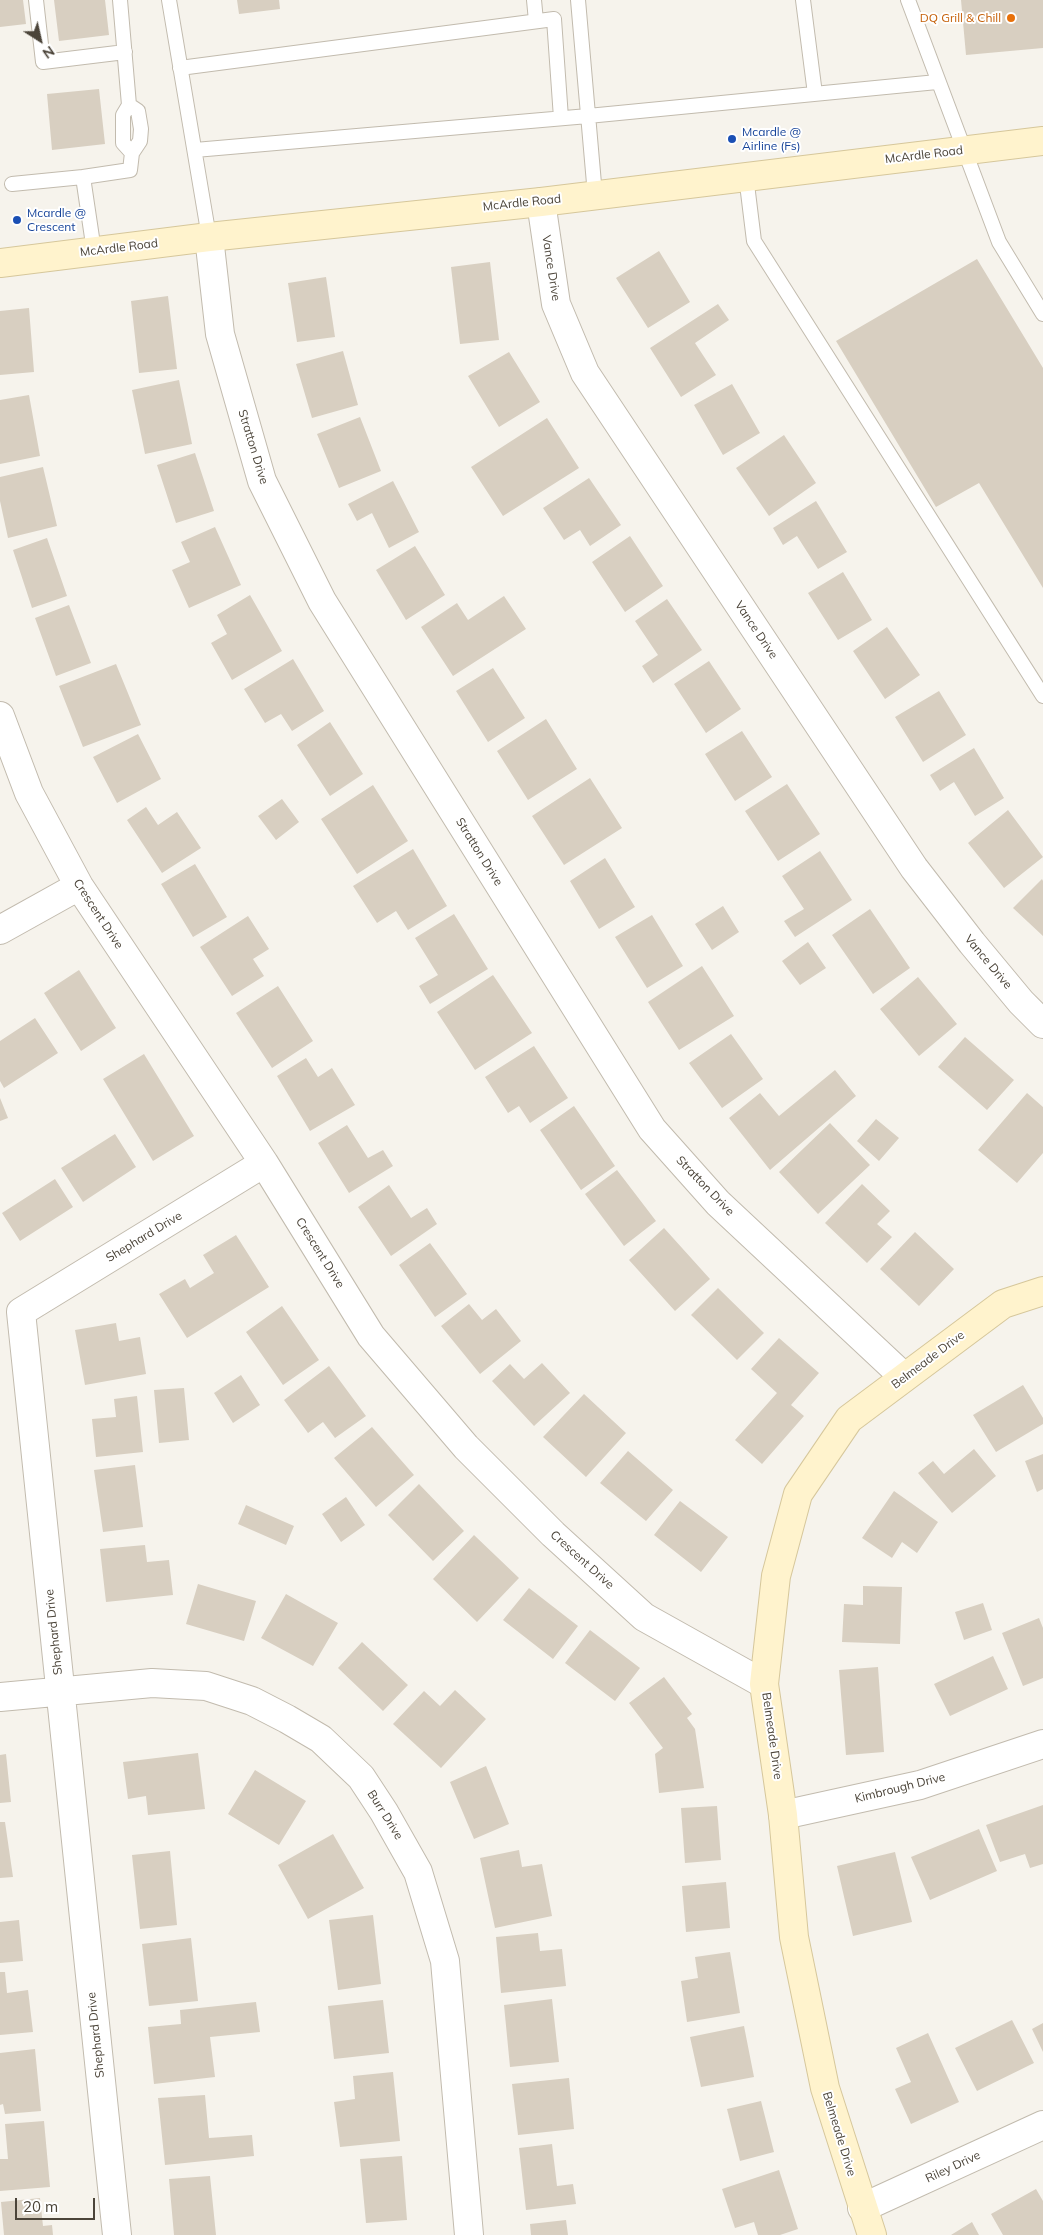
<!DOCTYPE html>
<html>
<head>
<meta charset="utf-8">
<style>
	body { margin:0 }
	#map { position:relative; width:1043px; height:2235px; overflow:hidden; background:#f6f3ec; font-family:Mulish,sans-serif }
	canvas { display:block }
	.north { position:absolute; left:15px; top:15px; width:50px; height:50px; -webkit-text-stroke:4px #fff; paint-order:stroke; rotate:145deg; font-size:14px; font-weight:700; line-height:20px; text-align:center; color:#4b4439 }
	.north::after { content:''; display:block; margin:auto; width:18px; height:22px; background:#4b4439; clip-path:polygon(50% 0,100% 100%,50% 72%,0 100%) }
	.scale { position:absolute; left:15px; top:2198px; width:80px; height:22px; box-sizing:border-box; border:2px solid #4b4439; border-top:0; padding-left:6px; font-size:15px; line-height:18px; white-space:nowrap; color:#4b4439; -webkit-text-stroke:4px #fff; paint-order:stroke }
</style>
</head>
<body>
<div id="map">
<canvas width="1043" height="2235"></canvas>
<div class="north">N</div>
<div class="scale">20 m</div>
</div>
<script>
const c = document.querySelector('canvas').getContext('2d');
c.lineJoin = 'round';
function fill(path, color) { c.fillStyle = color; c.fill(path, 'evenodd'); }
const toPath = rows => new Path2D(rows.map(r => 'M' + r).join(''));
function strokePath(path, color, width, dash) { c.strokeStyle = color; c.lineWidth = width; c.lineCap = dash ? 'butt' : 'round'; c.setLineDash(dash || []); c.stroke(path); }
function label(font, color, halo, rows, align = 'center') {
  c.font = font + ' Mulish,sans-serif'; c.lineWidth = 4; c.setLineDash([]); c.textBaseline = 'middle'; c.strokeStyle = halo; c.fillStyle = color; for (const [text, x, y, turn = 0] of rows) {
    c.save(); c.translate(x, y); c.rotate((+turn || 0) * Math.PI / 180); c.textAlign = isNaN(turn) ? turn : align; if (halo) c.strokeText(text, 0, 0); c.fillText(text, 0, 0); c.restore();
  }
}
fill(toPath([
	[0,0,23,0,26,24,0,27],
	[54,0,105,0,109,35,59,41],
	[237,0,279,0,280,9,239,14],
	[961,0,1043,0,1043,48,966,55],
	[99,89,105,144,52,150,47,94],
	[659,251,690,302,648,328,616,278],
	[977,259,1043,368,1043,588,979,483,936,507,836,341],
	[490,262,499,340,460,344,451,267],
	[326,277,335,337,297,342,288,283],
	[168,296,177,369,139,373,131,301],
	[718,304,729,320,695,343,716,375,681,397,650,348],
	[29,308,34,372,0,375,0,311],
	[343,351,358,405,312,418,296,364],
	[509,352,540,402,499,427,468,376],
	[179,380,192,444,145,454,132,390],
	[732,384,760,433,723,455,694,405],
	[29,395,40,456,0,464,0,400],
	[360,417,381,471,339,488,317,434],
	[547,418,579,468,503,516,471,467],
	[784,435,816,483,769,516,736,468],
	[195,453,214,511,176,523,157,465],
	[43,467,57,526,8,538,0,501,0,477],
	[589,478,621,525,590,546,580,530,564,540,543,508],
	[393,481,419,532,389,548,372,513,357,521,348,504],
	[816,501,847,552,818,569,797,536,783,545,773,528],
	[215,527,241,585,189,608,172,570,190,562,181,542],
	[630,536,663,586,625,612,592,562],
	[47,538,67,596,32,608,13,550],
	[415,546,445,595,406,620,376,570],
	[843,572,872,620,838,640,808,593],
	[250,595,282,651,232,680,211,643,227,634,217,615],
	[504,596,526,629,453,676,421,627,457,603,468,620],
	[667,599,702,650,653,683,642,666,658,655,635,621],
	[69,605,91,663,56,676,35,618],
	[887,627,920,675,885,699,853,651],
	[293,659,324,711,292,731,281,714,265,723,244,689],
	[709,661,741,709,706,733,674,684],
	[116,664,141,725,83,747,59,686],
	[493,668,525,718,488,742,456,691],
	[939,691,966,735,923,762,895,717],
	[546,719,577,769,528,800,497,751],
	[330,722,363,774,330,796,297,745],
	[742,731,772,777,735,801,705,754],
	[138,734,161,779,117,803,93,757],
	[974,748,1004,798,975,816,954,782,940,791,930,775],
	[590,778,622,828,564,865,532,816],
	[787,784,820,834,778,861,745,811],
	[373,785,408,841,357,874,321,819],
	[282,799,299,822,276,840,258,816],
	[146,807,158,825,177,812,201,848,162,873,127,820],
	[1008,810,1043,857,1004,888,968,843],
	[413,849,447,906,408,930,396,911,377,923,353,886],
	[820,851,852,900,795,937,784,921,804,909,782,876],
	[605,858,635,907,599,929,570,881],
	[195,864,227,917,193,937,161,884],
	[1042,879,1043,881,1043,936,1013,908],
	[723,906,739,932,712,950,695,924],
	[870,909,910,968,873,994,832,935],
	[454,914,488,969,430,1004,419,986,438,975,415,938],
	[652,915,683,966,647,988,615,937],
	[248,916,269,949,253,959,264,976,232,996,200,947],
	[808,942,826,968,800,985,782,961],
	[702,966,734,1016,679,1050,648,1002],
	[79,970,116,1028,81,1051,44,993],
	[493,975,532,1033,475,1070,437,1012],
	[918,977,957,1024,919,1056,880,1009],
	[278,986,313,1041,272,1068,236,1013],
	[35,1018,58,1053,4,1088,0,1081,0,1041],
	[731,1034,763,1079,722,1108,689,1063],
	[965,1037,1014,1080,987,1110,938,1067],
	[534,1046,568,1098,530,1123,519,1106,508,1113,485,1077],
	[144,1054,194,1136,153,1161,103,1079],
	[306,1058,318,1077,332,1068,355,1105,310,1131,277,1076],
	[835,1070,856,1096,770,1170,729,1118,760,1093,779,1116],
	[1027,1093,1043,1107,1043,1153,1017,1183,978,1150],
	[0,1098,8,1118,0,1121],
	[574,1106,615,1166,581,1190,540,1130],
	[876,1119,899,1138,879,1161,857,1141],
	[830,1123,870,1165,818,1214,779,1172],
	[347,1125,368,1158,383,1150,393,1166,349,1193,318,1143],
	[115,1134,136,1167,83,1202,61,1168],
	[617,1170,656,1221,624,1246,585,1194],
	[55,1179,73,1207,20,1241,2,1213],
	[862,1184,890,1211,877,1224,892,1237,867,1263,825,1223],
	[389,1185,411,1218,427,1208,437,1224,391,1256,358,1207],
	[664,1228,710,1279,675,1311,629,1260],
	[915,1232,954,1269,919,1306,880,1269],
	[236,1235,269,1287,187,1338,159,1294,185,1279,190,1288,214,1273,203,1255],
	[430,1243,467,1294,435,1317,399,1265],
	[718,1288,764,1333,737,1360,691,1315],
	[469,1304,482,1320,496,1309,521,1341,480,1374,441,1326],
	[282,1306,319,1360,283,1385,246,1332],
	[116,1323,119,1341,140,1337,146,1374,85,1385,75,1330],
	[779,1338,819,1373,791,1405,804,1416,762,1464,735,1440,777,1393,751,1369],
	[542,1363,570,1393,534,1426,492,1381,510,1364,524,1379],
	[329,1366,366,1416,335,1438,323,1422,308,1433,284,1400],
	[241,1375,260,1405,233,1423,214,1393],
	[1023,1385,1043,1418,1043,1424,996,1452,973,1415],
	[184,1388,189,1440,159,1443,154,1390],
	[584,1394,626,1433,586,1477,543,1437],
	[137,1396,143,1452,96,1457,92,1419,116,1417,114,1399],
	[372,1427,414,1475,376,1507,334,1458],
	[974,1449,996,1476,952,1513,918,1473,933,1461,944,1474],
	[628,1451,673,1490,646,1521,600,1483],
	[1043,1454,1043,1489,1037,1492,1025,1461],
	[135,1465,143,1527,103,1532,94,1470],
	[419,1484,464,1531,433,1561,388,1515],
	[894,1491,938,1522,917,1553,902,1542,892,1558,862,1538],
	[346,1497,365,1525,341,1542,322,1514],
	[680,1501,728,1537,701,1572,654,1535],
	[246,1505,294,1526,286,1545,238,1524],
	[474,1535,519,1578,477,1622,433,1579],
	[145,1545,147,1562,169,1560,173,1595,106,1602,100,1549],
	[198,1584,256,1601,244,1641,186,1624],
	[863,1586,902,1587,900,1644,842,1642,844,1604,863,1605],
	[529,1588,578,1626,553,1659,503,1620],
	[286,1594,338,1623,313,1666,261,1638],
	[983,1603,992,1630,964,1640,955,1612],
	[1039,1618,1043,1628,1043,1678,1023,1686,1002,1633],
	[590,1630,640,1668,615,1701,565,1663],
	[362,1642,408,1685,383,1711,338,1668],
	[993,1656,1008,1689,950,1716,934,1684],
	[878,1667,884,1752,846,1755,839,1670],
	[664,1677,692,1714,687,1718,695,1729,704,1788,659,1793,655,1754,663,1748,629,1703],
	[455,1690,486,1719,441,1768,393,1724,424,1691,440,1706],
	[198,1753,205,1809,148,1815,146,1796,128,1799,123,1762],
	[6,1754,11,1802,0,1803,0,1755],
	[486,1766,509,1824,474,1839,450,1782],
	[255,1770,306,1801,279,1845,228,1814],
	[1043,1805,1043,1864,1030,1868,1025,1854,1000,1862,986,1825],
	[717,1806,721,1860,685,1863,681,1808],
	[0,1822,5,1822,13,1877,0,1878],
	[979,1829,997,1871,930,1900,911,1857],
	[333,1834,364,1888,308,1919,278,1865],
	[519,1850,522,1867,542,1864,552,1916,495,1928,480,1858],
	[170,1851,177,1925,140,1929,132,1855],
	[895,1852,912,1922,853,1936,837,1866],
	[726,1882,730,1928,686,1932,682,1886],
	[373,1915,381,1984,338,1990,329,1920],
	[19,1920,23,1961,0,1963,0,1922],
	[538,1933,540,1951,562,1949,566,1986,501,1993,496,1937],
	[191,1938,198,2001,149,2006,142,1944],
	[730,1952,740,2013,687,2022,681,1981,698,1978,695,1957],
	[0,1972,5,1972,7,1993,28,1990,33,2032,0,2035],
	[552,1999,559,2062,510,2067,504,2005],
	[383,2000,389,2053,334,2059,328,2006],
	[256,2002,260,2032,210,2037,215,2077,154,2084,148,2027,181,2024,180,2010],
	[1012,2020,1034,2063,977,2091,955,2048],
	[1043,2023,1043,2052,1032,2029],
	[744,2026,754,2077,701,2087,690,2037],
	[928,2033,959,2102,911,2124,895,2089,911,2082,896,2048],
	[35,2049,41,2111,5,2114,3,2104,0,2105,0,2053],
	[393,2072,400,2141,340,2147,334,2102,355,2099,353,2076],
	[569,2078,574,2129,518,2135,512,2084],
	[205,2095,209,2138,252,2135,254,2156,165,2165,158,2098],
	[761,2101,774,2152,740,2161,727,2109],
	[44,2121,50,2187,0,2191,0,2159,8,2159,5,2124],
	[552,2144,557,2186,573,2184,576,2204,526,2210,519,2148],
	[402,2156,407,2220,366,2223,360,2159],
	[779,2170,798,2229,780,2235,758,2235,754,2222,735,2228,722,2189],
	[210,2176,216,2235,174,2235,169,2179],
	[1036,2189,1043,2201,1043,2235,1003,2235,991,2214],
	[40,2198,43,2226,52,2225,53,2235,4,2235,1,2202],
	[566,2220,568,2235,531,2235,530,2224],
	[972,2222,979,2235,951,2235]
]), '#d8cfc1');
const lane = toPath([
	[36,0,43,62,125,52],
	[120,0,129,105],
	[169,0,209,237],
	[534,0,536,21],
	[578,0,595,195],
	[803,0,815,94],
	[908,0,999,242,1043,314],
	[180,68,554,19,561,118],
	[195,150,588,116,937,82],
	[746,176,754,241,1043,696],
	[12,184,83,177],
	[94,251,83,177,130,170,132,153,140,141,141,129,138,111,129,105,123,115,123,143,132,153]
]);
const street = toPath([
	[541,202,556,304,585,373,914,868,972,943,1021,1002,1043,1024],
	[209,237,220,334,262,481,322,601,652,1129,718,1203,904,1377],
	[0,716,29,793,79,886,264,1163,371,1336,466,1447,553,1534,644,1617,764,1684],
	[0,930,79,886],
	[0,1697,152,1683,206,1686,252,1701,287,1719,321,1739,361,1777,384,1812,418,1872,445,1961,469,2235],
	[783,1815,920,1785,1043,1744],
	[862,2208,1043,2125],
	[117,2235,21,1312,264,1163]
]);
const secondary = toPath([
	[0,263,209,237,541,202,1043,141],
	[872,2235,825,2088,794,1937,783,1815,764,1684,776,1576,798,1494,849,1419,1003,1304,1043,1291]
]);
strokePath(lane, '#c2bbae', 16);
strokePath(street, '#c2bbae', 30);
strokePath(secondary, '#d6c79b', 30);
strokePath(lane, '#fff', 14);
strokePath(street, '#fff', 28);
strokePath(secondary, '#fff3cd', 28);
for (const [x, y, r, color] of [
	[1011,18,5,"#e8710a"],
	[732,139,5,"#1a4fb4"],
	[17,220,5,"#1a4fb4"]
]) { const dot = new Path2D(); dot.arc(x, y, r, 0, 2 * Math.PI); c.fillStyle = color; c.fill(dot); strokePath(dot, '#fff', 2); }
label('12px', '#c56008', '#fff', [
	["DQ Grill & Chill",1001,18]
], 'right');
label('12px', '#164399', '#fff', [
	["Mcardle @",742,132],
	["Airline (Fs)",742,146],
	["Mcardle @",27,213],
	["Crescent",27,227]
], 'left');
label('12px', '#4b4439', '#fff', [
	["McArdle Road",924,155,-7],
	["McArdle Road",522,203,-6],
	["McArdle Road",119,248,-7],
	["Vance Drive",551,268,81],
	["Stratton Drive",253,447,73],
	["Vance Drive",756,630,56],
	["Stratton Drive",479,852,58],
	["Crescent Drive",98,914,57],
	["Vance Drive",988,962,50],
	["Stratton Drive",705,1186,46],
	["Shephard Drive",144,1237,-31],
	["Crescent Drive",320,1253,58],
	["Belmeade Drive",928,1360,-37],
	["Crescent Drive",582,1560,42],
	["Shephard Drive",54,1632,-96],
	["Belmeade Drive",772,1736,82],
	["Kimbrough Drive",900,1788,-14],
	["Burr Drive",385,1815,58],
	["Shephard Drive",96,2035,-96],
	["Belmeade Drive",839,2134,73],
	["Riley Drive",953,2167,-25]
]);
</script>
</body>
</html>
